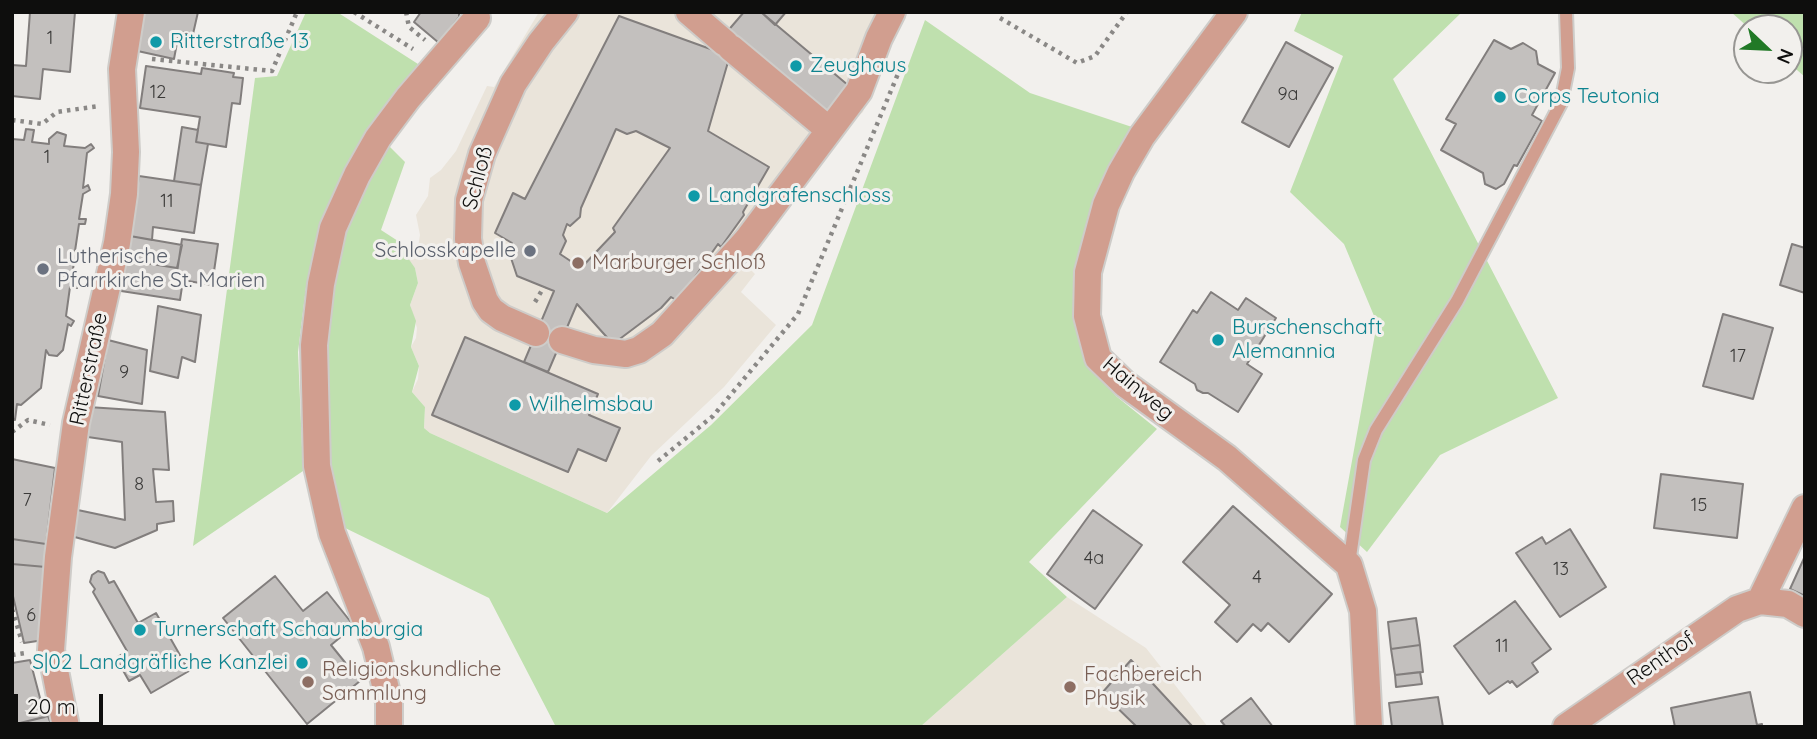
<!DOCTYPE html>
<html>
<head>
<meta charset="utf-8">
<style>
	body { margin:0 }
	#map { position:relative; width:1817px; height:739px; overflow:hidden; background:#f2f0ed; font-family:Quicksand,sans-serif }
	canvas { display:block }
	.frame { position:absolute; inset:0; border:14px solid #0e0e0d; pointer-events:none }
	.north { position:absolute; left:1733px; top:14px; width:70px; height:70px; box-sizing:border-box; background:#f2f0ed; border:2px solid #979693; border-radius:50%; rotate:113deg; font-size:19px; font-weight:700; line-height:28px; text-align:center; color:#0e0e0d }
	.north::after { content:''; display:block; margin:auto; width:24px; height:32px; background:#217926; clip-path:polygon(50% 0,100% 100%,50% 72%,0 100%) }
	.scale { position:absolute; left:14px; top:694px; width:89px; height:32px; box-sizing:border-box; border:4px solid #0e0e0d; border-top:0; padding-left:9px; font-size:21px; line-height:24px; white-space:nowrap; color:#0e0e0d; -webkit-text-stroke:5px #f2f0ed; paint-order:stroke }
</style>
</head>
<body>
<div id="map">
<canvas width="1817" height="739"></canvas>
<div class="frame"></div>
<div class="north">N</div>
<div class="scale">20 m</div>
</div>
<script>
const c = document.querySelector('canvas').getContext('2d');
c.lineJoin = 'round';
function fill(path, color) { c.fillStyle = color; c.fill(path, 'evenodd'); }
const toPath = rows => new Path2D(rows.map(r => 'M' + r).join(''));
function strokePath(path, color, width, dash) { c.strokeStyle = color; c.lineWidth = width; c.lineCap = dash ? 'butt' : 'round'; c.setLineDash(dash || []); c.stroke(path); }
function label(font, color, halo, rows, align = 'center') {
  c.font = font + ' Quicksand,sans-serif'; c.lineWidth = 6; c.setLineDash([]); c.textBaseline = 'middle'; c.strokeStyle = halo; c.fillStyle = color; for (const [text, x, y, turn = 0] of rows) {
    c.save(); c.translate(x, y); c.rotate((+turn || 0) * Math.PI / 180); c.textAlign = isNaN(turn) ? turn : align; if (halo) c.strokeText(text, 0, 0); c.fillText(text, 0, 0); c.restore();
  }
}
fill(toPath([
	[539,12,901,12,888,42,863,112,842,132,745,264,755,274,741,292,776,325,724,387,651,456,607,513,430,433,424,428,425,407,412,392,418,379,419,366,411,347,416,338,417,328,410,305,418,283,415,268,407,258,415,252,418,247,420,235,416,215,428,196,430,178,441,170,456,151,487,86,494,87],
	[1067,597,1146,648,1208,727,920,727]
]), '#eae4da');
fill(toPath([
	[306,12,337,12,418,64,346,168,321,225,306,287,298,352,303,471,193,546,255,78,277,76],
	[1302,12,1462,12,1393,79,1558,398,1440,455,1367,552,1340,527,1377,323,1344,244,1290,192,1343,56,1294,31],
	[1731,12,1805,12,1805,77,1789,63,1789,28,1749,28],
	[925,20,1030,93,1132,127,1110,167,1090,366,1116,396,1157,429,1029,562,1067,597,920,727,556,727,489,598,339,525,326,464,324,346,343,229,385,142,405,162,381,230,415,252,408,258,415,268,418,283,410,305,416,321,411,347,419,366,412,392,425,407,424,428,430,433,607,513,711,425,812,325]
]), '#bfe0ae');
const building = toPath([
	[30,12,75,12,70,72,43,69,40,99,12,96,12,65,26,66,30,12],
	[141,12,198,12,193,34,179,32,174,59,133,50,141,12],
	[421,12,459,12,459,17,439,43,414,22,421,12],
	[744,12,761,12,855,91,831,120,726,33,744,12],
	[761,12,786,12,775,25,761,12],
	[619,16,716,51,728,62,708,131,769,167,743,212,744,215,721,247,718,244,690,284,681,303,671,297,661,308,613,344,577,304,548,372,524,362,554,291,517,276,511,258,512,243,495,233,513,193,525,199,619,16],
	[616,129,627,134,636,131,670,148,613,228,615,232,581,268,560,254,566,241,563,235,567,224,570,226,580,217,581,208,616,129],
	[1494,40,1511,49,1523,43,1536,51,1538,64,1555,73,1532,115,1542,121,1517,166,1514,165,1504,184,1496,189,1485,184,1483,173,1441,150,1456,124,1446,119,1494,40],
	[1286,42,1333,68,1289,147,1242,122,1286,42],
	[146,66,201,74,202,68,234,73,233,77,243,78,240,104,232,103,226,147,196,142,200,117,140,108,146,66],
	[182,127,198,130,196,142,208,144,201,185,174,181,182,127],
	[26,129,34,130,32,142,49,144,49,139,57,132,66,135,64,146,85,148,91,144,94,148,87,153,83,188,88,185,90,190,83,194,79,219,86,219,85,224,79,224,75,251,82,251,81,256,75,256,71,282,78,282,77,288,70,287,66,316,74,321,71,326,68,324,63,350,57,356,49,355,46,350,41,388,21,405,17,404,15,420,12,419,12,139,24,140,26,129],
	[139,176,201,185,194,233,153,227,152,240,130,236,139,176],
	[130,236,182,245,177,268,126,260,130,236],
	[182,239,218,244,212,285,176,279,182,239],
	[1792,244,1805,248,1805,293,1780,285,1792,244],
	[126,260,177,268,176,279,183,280,180,300,121,291,126,260],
	[1211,292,1238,310,1246,298,1276,318,1247,364,1262,374,1238,412,1208,393,1203,393,1197,390,1195,384,1160,362,1193,310,1197,313,1211,292],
	[158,306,201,315,195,362,182,357,178,378,150,371,158,306],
	[1723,314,1773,328,1753,399,1703,386,1723,314],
	[465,337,598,394,589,415,620,428,606,461,578,449,568,472,432,415,465,337],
	[108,340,147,350,142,404,98,396,108,340],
	[88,407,165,412,169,470,153,469,156,502,173,501,174,521,157,524,157,530,115,548,71,536,73,509,125,520,122,442,81,436,88,407],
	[12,459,55,468,46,544,12,539,12,459],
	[1661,474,1743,484,1737,538,1654,528,1661,474],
	[1233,506,1332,594,1289,642,1268,623,1261,631,1253,624,1237,642,1215,622,1230,605,1183,562,1233,506],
	[1093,510,1142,545,1095,609,1047,574,1093,510],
	[1570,529,1606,587,1560,617,1516,553,1542,537,1546,544,1570,529],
	[12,539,46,544,46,567,12,564,12,539],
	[1805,556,1805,596,1790,589,1805,556],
	[12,564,46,567,44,640,24,643,12,592,12,564],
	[98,571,104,573,109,583,114,581,138,623,156,613,189,671,151,693,140,675,129,681,116,658,127,651,93,592,95,589,90,582,92,575,98,571],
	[275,576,303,611,327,592,354,626,331,645,360,681,307,724,223,618,275,576],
	[1515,601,1551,649,1532,663,1538,672,1517,687,1512,681,1510,683,1508,681,1489,694,1454,646,1515,601],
	[1416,618,1420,645,1391,649,1388,622,1416,618],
	[1420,645,1423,672,1395,675,1391,649,1420,645],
	[30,660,45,717,12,725,12,663,30,660],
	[1131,660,1192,726,1137,727,1102,693,1131,660],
	[1420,672,1422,684,1396,687,1395,675,1420,672],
	[1750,692,1757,725,1762,724,1762,727,1675,727,1671,708,1750,692],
	[1438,697,1443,727,1392,727,1389,703,1438,697],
	[1251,698,1273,727,1226,727,1221,721,1251,698],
	[48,716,52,727,12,727,12,725,48,716]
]);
fill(building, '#c3c0be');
strokePath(building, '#827e7d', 2);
const lane = toPath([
	[1349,564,1364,460,1376,430,1457,301,1561,103,1568,68,1566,12]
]);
const street = toPath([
	[689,12,725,43],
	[1234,12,1142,136,1121,172,1106,205,1088,272,1087,316,1098,358,1125,384,1227,458,1349,565,1363,611,1369,727],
	[731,48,828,129],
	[536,333,502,318,491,310,485,301,472,263,468,239,469,200,482,154,513,84,541,42,565,12],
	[562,340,594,350,626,354,639,350,662,334,747,240,859,91,879,38,892,12],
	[1760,601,1805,508],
	[66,727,51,650,58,557,76,423,117,243,124,194,126,152,122,69,131,12],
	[389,727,389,702,376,647,332,533,317,466,314,345,321,284,333,228,357,175,378,138,408,98,477,18],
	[1566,727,1737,609,1760,601,1788,604,1805,614]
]);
strokePath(lane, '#ceccc9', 16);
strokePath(street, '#ceccc9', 30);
strokePath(toPath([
	[354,12,413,49],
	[406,12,409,27,425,40],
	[1000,18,1077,63,1095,56,1127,12],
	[152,59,272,71,297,12],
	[12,120,42,124,57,112,99,106],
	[535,302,544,287],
	[12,432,28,420,50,425],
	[658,461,713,416,798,314,900,69],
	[12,609,22,642],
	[12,655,25,653]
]), '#8a8886', 4.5, [3.5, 5]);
strokePath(lane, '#d19e8f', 12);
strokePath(street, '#d19e8f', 26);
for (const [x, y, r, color] of [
	[156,42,7,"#0f9aa8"],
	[796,66,7,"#0f9aa8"],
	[1500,97,7,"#0f9aa8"],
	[694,196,7,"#0f9aa8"],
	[530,251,7,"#6b7280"],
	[578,263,7,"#8d6e63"],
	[43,269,7,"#6b7280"],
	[1218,340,7,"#0f9aa8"],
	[515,405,7,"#0f9aa8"],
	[140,630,7,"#0f9aa8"],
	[302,663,7,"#0f9aa8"],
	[308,682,7,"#8d6e63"],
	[1070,687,7,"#8d6e63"]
]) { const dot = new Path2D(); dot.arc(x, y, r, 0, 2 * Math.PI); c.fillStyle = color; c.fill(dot); strokePath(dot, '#f2f0ed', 2.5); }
label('18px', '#3b3a39', null, [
	["1",50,39],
	["12",158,93],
	["9a",1288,95],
	["1",47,158],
	["11",167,202],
	["17",1738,357],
	["9",124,373],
	["8",139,485],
	["7",27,501],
	["15",1699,506],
	["4a",1094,559],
	["13",1561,570],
	["4",1257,578],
	["6",31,616],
	["11",1502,647]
]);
label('21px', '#0d838f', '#f2f0ed', [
	["Ritterstraße 13",170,42],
	["Zeughaus",810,66],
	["Corps Teutonia",1514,97],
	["Landgrafenschloss",708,196],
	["Burschenschaft",1232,328],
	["Alemannia",1232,352],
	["Wilhelmsbau",529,405],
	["Turnerschaft Schaumburgia",154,630],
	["S|02 Landgräfliche Kanzlei",288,663,"right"]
], 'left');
label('21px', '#0e0e0d', '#f2f0ed', [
	["Schloß",478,178,-75],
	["Ritterstraße",89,369,-78],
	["Hainweg",1138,389,40],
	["Renthof",1661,659,-35]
]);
label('21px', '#5b616d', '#f2f0ed', [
	["Schlosskapelle",516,251],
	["Lutherische",57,257,"left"],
	["Pfarrkirche St. Marien",57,281,"left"]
], 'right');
label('21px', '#785e54', '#f2f0ed', [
	["Marburger Schloß",592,263],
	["Religionskundliche",322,670],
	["Sammlung",322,694],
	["Fachbereich",1084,675],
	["Physik",1084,699]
], 'left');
</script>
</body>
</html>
